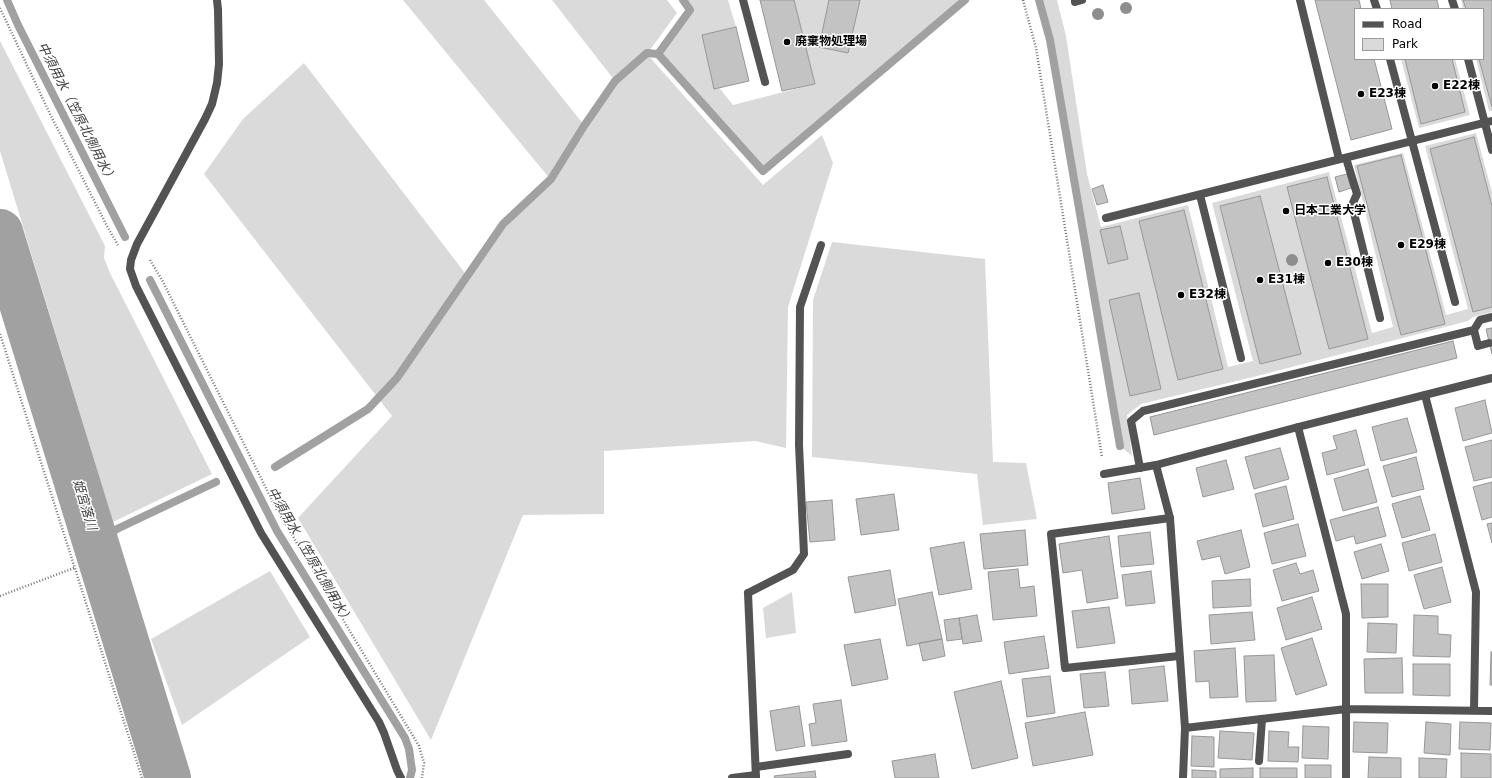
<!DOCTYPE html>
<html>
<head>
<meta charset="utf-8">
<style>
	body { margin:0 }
	#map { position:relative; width:1492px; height:778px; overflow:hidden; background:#fff; font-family:"DejaVu Sans",sans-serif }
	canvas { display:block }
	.legend { position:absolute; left:1354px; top:8px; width:130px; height:52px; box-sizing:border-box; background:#fff; border:1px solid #999; margin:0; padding:5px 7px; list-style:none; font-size:12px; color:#000 }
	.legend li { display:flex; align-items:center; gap:8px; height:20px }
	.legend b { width:20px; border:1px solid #999 }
</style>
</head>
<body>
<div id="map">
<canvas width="1492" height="778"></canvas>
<ul class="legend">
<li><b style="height:5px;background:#535353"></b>Road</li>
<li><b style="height:11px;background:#dadada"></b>Park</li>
</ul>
</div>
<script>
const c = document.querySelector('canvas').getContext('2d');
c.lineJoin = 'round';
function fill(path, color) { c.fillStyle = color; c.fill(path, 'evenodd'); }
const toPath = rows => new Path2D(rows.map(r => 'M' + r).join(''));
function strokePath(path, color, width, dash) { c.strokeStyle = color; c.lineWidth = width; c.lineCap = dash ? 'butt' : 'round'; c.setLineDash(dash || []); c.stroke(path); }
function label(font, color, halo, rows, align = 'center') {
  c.font = font + ' "DejaVu Sans","Noto Sans JP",sans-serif'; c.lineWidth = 3; c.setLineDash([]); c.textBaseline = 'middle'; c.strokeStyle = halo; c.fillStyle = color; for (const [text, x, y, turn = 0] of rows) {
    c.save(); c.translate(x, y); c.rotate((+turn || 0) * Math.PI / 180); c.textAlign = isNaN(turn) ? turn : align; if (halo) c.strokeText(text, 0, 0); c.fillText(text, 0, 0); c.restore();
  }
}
fill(toPath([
	[403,0,484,0,584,125,615,81,552,0,667,0,677,13,647,54,763,185,822,135,833,163,788,307,786,448,755,441,604,451,604,514,523,515,431,740,298,518,392,416,204,174,243,119,304,63,468,277,503,224,550,179],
	[682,0,728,0,736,27,717,85,733,105,815,84,794,0,965,0,763,171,658,54,690,10],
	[1039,0,1057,0,1066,36,1087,174,1101,227,1188,205,1228,367,1253,361,1212,203,1329,172,1372,333,1393,327,1354,165,1403,153,1446,315,1468,309,1425,146,1476,133,1492,192,1492,312,1473,317,1468,321,1257,376,1141,404,1127,415,1132,456,1120,446,1050,40],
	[1461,0,1492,0,1492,111,1489,111,1476,59,1483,59,1483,9,1463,9],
	[0,41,105,246,104,258,110,273,212,474,113,522,0,151],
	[1401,59,1455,59,1470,115,1419,128],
	[832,242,985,259,993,462,1026,463,1037,519,983,525,977,474,812,457,813,300],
	[270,571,310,637,182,725,151,639],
	[792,592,796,633,766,638,763,608]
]), '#dadada');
strokePath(toPath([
	[7,0,18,25,125,237],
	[1039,0,1050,40,1120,446],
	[658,54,690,10,683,0],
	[150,280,277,531,405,738,409,749,412,770,410,778],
	[275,467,368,409,397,378,503,224,551,179,584,126,615,81,647,53,658,54,763,171,965,0],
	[95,541,119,528,216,482]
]), '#a1a1a1', 8);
strokePath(toPath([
	[0,232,168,778]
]), '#a1a1a1', 46);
const building = toPath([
	[760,0,794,0,815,84,782,91,760,0],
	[829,0,860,0,848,53,819,47,829,0],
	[1315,0,1359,0,1361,9,1355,9,1355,59,1374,59,1392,129,1351,140,1315,0],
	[1390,0,1437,0,1439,9,1392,9,1390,0],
	[1463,0,1492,0,1492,107,1479,59,1483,59,1483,9,1466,9,1463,0],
	[736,27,749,81,714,89,702,35,736,27],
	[1405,59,1452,59,1465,112,1421,124,1405,59],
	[1474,137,1492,206,1492,307,1473,312,1430,149,1474,137],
	[1401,155,1445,324,1401,335,1357,166,1401,155],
	[1347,174,1351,188,1339,192,1335,177,1347,174],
	[1327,177,1368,339,1329,349,1287,187,1327,177],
	[1103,185,1108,202,1097,205,1092,189,1103,185],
	[1260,196,1301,354,1260,364,1220,206,1260,196],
	[1184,210,1223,369,1178,380,1139,221,1184,210],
	[1120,226,1128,259,1108,264,1100,230,1120,226],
	[1139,293,1161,389,1130,396,1109,300,1139,293],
	[1492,328,1492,354,1486,329,1492,328],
	[1453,341,1457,358,1154,435,1150,417,1453,341],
	[1485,400,1492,433,1463,441,1455,408,1485,400],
	[1407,418,1417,452,1381,461,1372,427,1407,418],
	[1356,430,1365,465,1327,475,1322,453,1337,449,1333,436,1356,430],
	[1492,440,1492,477,1474,481,1465,447,1492,440],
	[1280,448,1289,479,1254,489,1245,457,1280,448],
	[1416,457,1424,489,1392,497,1383,466,1416,457],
	[1226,460,1234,489,1203,497,1196,468,1226,460],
	[1368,469,1377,502,1343,511,1334,479,1368,469],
	[1140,478,1145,509,1112,514,1108,483,1140,478],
	[1492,482,1492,517,1482,520,1473,487,1492,482],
	[1286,486,1294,519,1263,527,1255,494,1286,486],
	[894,494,899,530,861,535,856,499,894,494],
	[1420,496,1430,530,1402,538,1392,504,1420,496],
	[832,500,835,540,810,542,806,502,832,500],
	[1378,507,1386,536,1356,544,1354,536,1336,541,1330,520,1378,507],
	[1492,523,1492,543,1487,524,1492,523],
	[1298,524,1306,556,1272,564,1264,533,1298,524],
	[1025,530,1028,565,984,569,980,534,1025,530],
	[1241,530,1250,567,1225,574,1220,556,1202,560,1197,541,1241,530],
	[1150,532,1154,564,1121,567,1118,536,1150,532],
	[1435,534,1442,562,1409,571,1402,543,1435,534],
	[1109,536,1118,598,1087,603,1082,570,1063,573,1059,544,1109,536],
	[964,542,972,589,939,595,930,548,964,542],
	[1381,544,1389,571,1362,579,1354,552,1381,544],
	[1296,563,1300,574,1313,570,1319,591,1282,601,1273,570,1296,563],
	[1442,567,1451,602,1424,609,1414,575,1442,567],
	[1018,569,1020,588,1034,586,1037,616,993,620,988,572,1018,569],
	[890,570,896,605,855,613,848,577,890,570],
	[1151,571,1155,603,1126,606,1122,575,1151,571],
	[1250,579,1251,606,1213,608,1212,581,1250,579],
	[1361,584,1388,584,1388,617,1362,618,1361,584],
	[932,592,942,639,907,646,898,599,932,592],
	[1312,597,1322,629,1286,640,1277,608,1312,597],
	[1109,607,1115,643,1077,648,1072,611,1109,607],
	[1252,612,1255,640,1211,644,1209,615,1252,612],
	[977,615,982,641,963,644,959,618,977,615],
	[1414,615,1438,616,1438,634,1451,635,1450,657,1413,656,1414,615],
	[959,618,962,639,947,641,944,620,959,618],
	[1368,623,1397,624,1396,653,1367,652,1368,623],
	[1044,636,1049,668,1009,674,1004,642,1044,636],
	[1312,638,1327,685,1296,695,1281,648,1312,638],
	[880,639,888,679,852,686,844,645,880,639],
	[942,639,945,656,923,661,919,643,942,639],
	[1235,648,1238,697,1210,698,1209,681,1196,682,1194,651,1235,648],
	[1491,652,1492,652,1492,685,1490,685,1491,652],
	[1274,655,1276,701,1246,702,1244,656,1274,655],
	[1402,658,1403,693,1365,693,1364,659,1402,658],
	[1413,664,1450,664,1450,696,1413,695,1413,664],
	[1164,666,1168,701,1132,704,1129,670,1164,666],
	[1105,672,1109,706,1084,708,1080,674,1105,672],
	[1050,676,1055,713,1027,717,1022,679,1050,676],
	[1001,681,1018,758,972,769,954,692,1001,681],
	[841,700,847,741,812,746,809,724,816,723,813,704,841,700],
	[799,706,805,746,776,751,770,711,799,706],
	[1085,712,1093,755,1033,766,1025,723,1085,712],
	[1354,722,1388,723,1387,753,1353,752,1354,722],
	[1426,722,1451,724,1450,755,1424,753,1426,722],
	[1460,722,1491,723,1490,750,1459,749,1460,722],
	[1303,726,1329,727,1328,759,1302,758,1303,726],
	[1220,731,1254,733,1252,760,1218,758,1220,731],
	[1269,731,1289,732,1288,747,1299,747,1298,762,1268,761,1269,731],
	[1192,736,1214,737,1214,767,1191,766,1192,736],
	[1461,753,1491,754,1491,778,1461,778,1461,753],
	[935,754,939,778,895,778,892,761,935,754],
	[1369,757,1401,758,1401,778,1368,778,1369,757],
	[1419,758,1447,759,1446,778,1419,778,1419,758],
	[1305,765,1331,765,1331,778,1305,778,1305,765],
	[1253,768,1253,778,1220,778,1220,769,1253,768],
	[1260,768,1297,768,1297,778,1260,778,1260,768],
	[1192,770,1216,771,1216,778,1192,778,1192,770],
	[815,771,816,778,775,778,774,776,815,771]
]);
fill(building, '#c3c3c3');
strokePath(building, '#979797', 1);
strokePath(toPath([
	[1023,0,1036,48,1102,457],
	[0,8,50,114,108,228,118,245],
	[150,260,162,280,277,510,419,746,424,763,422,778],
	[0,334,142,778],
	[0,596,74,568]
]), '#757575', 2.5, [1, 2]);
strokePath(toPath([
	[743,0,765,82],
	[1075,0,1075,2,1082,0],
	[1300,0,1339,159],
	[1374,0,1377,9],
	[1452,0,1455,9],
	[1390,59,1455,302],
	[1468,59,1492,150],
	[1346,158,1357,194,1352,205,1380,318],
	[1200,195,1241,358],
	[1106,218,1492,121],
	[1474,330,1480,320,1492,317],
	[1140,468,1131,421,1143,411,1474,330,1478,346,1489,343],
	[1170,518,1051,534,1065,668,1179,656],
	[748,593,793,570,804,554,799,445,800,307,821,245],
	[1259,761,1262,719],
	[756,767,848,754]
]), '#535353', 8);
strokePath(toPath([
	[218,10,219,64,217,83,212,104,205,119,137,244,131,260,130,269,136,286,261,533,379,722,384,733,397,770,401,778],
	[1425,395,1476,592,1474,710],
	[1298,427,1346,614,1346,778],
	[1156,465,1170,518,1185,728,1183,778],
	[748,593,756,778],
	[1185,728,1346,709,1492,711],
	[732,778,756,775]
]), '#535353', 8);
strokePath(toPath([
	[217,0,218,10],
	[1104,474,1156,465,1298,427,1492,378]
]), '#535353', 8);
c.fillStyle = '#8e8e8e';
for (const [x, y] of [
	[1126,8],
	[1098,14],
	[1292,260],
	[1299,279]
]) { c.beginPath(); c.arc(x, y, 6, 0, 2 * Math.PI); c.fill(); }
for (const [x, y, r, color] of [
	[787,42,4,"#000"],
	[1435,86,4,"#000"],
	[1361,94,4,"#000"],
	[1286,211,4,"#000"],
	[1401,245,4,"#000"],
	[1328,263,4,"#000"],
	[1260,280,4,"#000"],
	[1181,295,4,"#000"]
]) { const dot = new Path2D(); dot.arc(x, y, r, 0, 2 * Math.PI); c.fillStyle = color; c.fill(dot); strokePath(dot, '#fff', 1.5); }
label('bold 12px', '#000', '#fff', [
	["廃棄物処理場",795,42],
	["E22棟",1443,86],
	["E23棟",1369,94],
	["日本工業大学",1294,211],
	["E29棟",1409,245],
	["E30棟",1336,263],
	["E31棟",1268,280],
	["E32棟",1189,295]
], 'left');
label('italic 13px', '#424242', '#fff', [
	["中須用水（笠原北側用水）",76,113,63],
	["姫宮落川",84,505,73],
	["中須用水（笠原北側用水）",309,556,60]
]);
</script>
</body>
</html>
